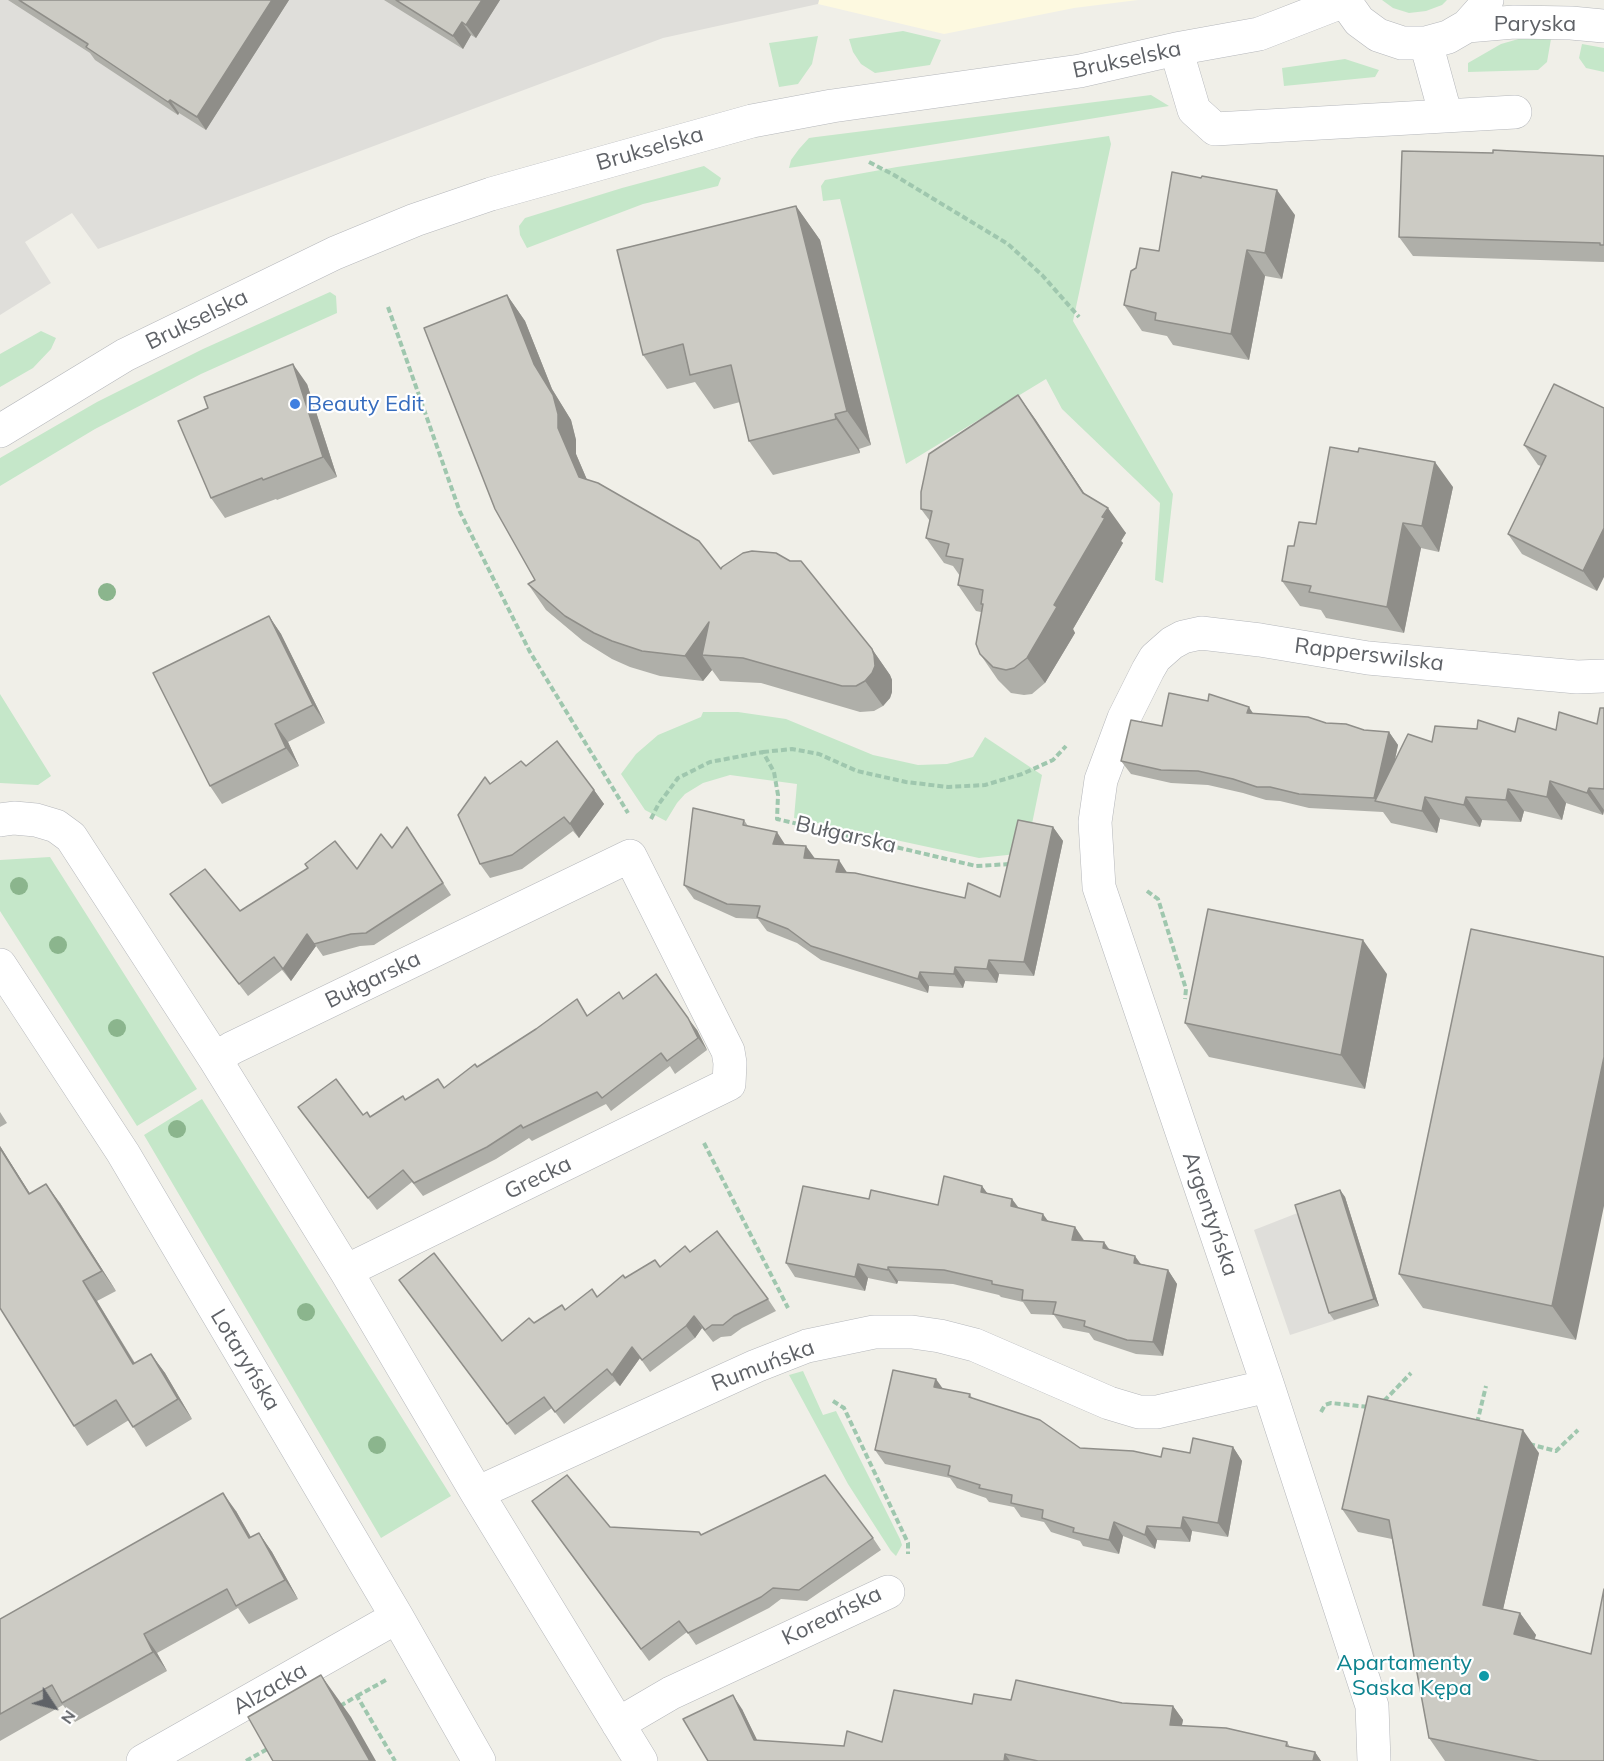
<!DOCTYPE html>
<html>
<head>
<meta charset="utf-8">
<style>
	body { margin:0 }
	#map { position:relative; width:1604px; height:1761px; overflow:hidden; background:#f0efe8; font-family:Mulish,sans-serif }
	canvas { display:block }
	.north { position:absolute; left:24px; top:1677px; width:60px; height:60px; -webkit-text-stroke:4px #fff; paint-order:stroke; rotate:125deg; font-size:16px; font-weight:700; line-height:24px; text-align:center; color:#5f6267 }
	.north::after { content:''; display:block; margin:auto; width:21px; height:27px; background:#5f6267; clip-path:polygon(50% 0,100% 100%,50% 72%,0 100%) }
</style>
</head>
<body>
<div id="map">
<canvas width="1604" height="1761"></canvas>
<div class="north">N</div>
</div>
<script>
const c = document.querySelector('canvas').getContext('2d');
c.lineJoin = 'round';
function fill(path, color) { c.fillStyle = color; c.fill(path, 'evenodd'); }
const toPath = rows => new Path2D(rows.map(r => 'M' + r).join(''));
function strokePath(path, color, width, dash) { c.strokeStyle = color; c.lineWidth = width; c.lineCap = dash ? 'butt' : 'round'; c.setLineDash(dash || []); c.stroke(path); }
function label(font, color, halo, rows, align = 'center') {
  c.font = font + ' Mulish,sans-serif'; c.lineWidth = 4.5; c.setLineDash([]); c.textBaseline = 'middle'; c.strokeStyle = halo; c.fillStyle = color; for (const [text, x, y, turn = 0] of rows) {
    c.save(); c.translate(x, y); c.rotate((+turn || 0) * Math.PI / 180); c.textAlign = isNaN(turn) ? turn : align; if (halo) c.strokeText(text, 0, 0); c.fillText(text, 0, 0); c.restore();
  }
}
fill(toPath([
	[819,0,1138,0,1074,8,944,34,818,4]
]), '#fdf9e0');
fill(toPath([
	[0,0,819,0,818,4,663,38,98,249,72,213,25,242,51,283,0,315],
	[1345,1197,1379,1306,1290,1335,1254,1230,1300,1212]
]), '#dfdeda');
fill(toPath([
	[1382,0,1447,0,1442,5,1426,11,1409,13,1393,8],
	[903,31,941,40,930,65,875,73,861,64,853,52,849,39],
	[818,36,812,64,798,84,779,87,769,43],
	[1542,37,1551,39,1547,62,1538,70,1468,72,1468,63,1501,44,1522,38],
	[1582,44,1604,48,1604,72,1586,68,1579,58],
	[1345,59,1379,70,1375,77,1284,86,1282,68],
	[1151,95,1169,106,789,168,791,160,799,149,809,138,816,137],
	[1109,136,1111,144,1073,321,1173,494,1163,583,1155,580,1160,503,1062,409,1046,379,906,464,840,199,823,201,821,186,825,180,897,167],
	[704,166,721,178,718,186,643,204,527,248,520,235,519,226,525,218,622,188],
	[330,292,336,296,337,313,201,374,95,429,0,486,0,458,97,402,203,349],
	[41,331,56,338,51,349,33,368,0,387,0,354],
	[0,694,51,776,38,785,0,783],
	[703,712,738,712,786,719,873,755,918,765,947,764,973,757,985,737,1042,775,1026,853,979,858,794,818,797,784,730,775,703,783,685,794,677,803,666,821,645,810,621,774,636,754,658,735,701,717],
	[50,857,197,1089,137,1126,0,911,0,860],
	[202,1099,451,1496,381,1538,144,1135],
	[803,1371,823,1415,836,1411,900,1539,902,1545,896,1556,891,1551,848,1484,789,1375]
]), '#c5e7c9');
const minor = toPath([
	[1344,0,1359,21,1378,35,1402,43,1426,43,1448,37,1467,26,1484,7,1487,0],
	[1467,26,1514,22,1571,23,1604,26],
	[1426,43,1446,116],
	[1176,49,1194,110,1215,129,1515,112],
	[0,431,125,355,335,253,415,220,491,194,752,121,832,106,1080,71,1176,49,1259,34,1344,1],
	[0,820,14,818,36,820,56,826,71,837,215,1059,346,1271,477,1493,641,1761],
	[0,965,123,1153,397,1617,479,1761],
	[215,1059,232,1048,630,856,728,1051,730,1063,729,1084,346,1271],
	[477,1493,756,1366,807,1346,874,1332,912,1332,940,1336,975,1345,1109,1403,1139,1412,1157,1412,1268,1386],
	[618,1724,671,1693,888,1592],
	[143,1761,397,1617],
	[1374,1761,1372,1706,1268,1386,1099,887,1095,822,1101,780,1124,718,1148,670,1155,658,1172,643,1183,637,1201,633,1260,640,1368,658,1577,677,1604,676]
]);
strokePath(minor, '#b5b7bb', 34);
strokePath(toPath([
	[869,162,894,175,1008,244,1042,275,1079,317],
	[388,307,460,512,530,652,628,813],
	[763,752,792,749,819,754,857,771,906,782,948,787,985,785,1022,774,1053,760,1066,746],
	[651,819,658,805,678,778,710,762,763,752,774,772,778,795,777,819,976,866,1011,864],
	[1147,891,1158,899,1186,989,1185,999],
	[704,1143,788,1308],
	[833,1401,844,1408,908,1543,908,1554],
	[1384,1401,1411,1373],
	[1321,1412,1325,1405,1331,1403,1369,1407],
	[1477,1423,1486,1386],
	[1529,1444,1556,1451,1578,1430],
	[357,1696,386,1680],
	[340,1706,357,1696,395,1761],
	[246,1761,269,1748]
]), '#9fc7ae', 4, [6, 3]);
strokePath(minor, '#fff', 33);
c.fillStyle = '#8bb58d';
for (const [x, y] of [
	[107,592],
	[19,886],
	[58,945],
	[117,1028],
	[177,1129],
	[306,1312],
	[377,1445]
]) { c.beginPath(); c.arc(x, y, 9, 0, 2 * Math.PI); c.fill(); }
fill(toPath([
	[8,0,289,0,206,130,179,113,178,115,95,60,90,53],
	[384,0,500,0,476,38,471,35,463,49],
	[1604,156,1604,262,1413,256,1399,237],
	[796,206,820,240,871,445,859,449,860,453,773,475,749,441,740,402,714,409,695,382,667,389,643,355],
	[1295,215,1282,279,1265,276,1249,360,1173,345,1167,336,1142,331,1124,305,1136,268,1159,251],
	[507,295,525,321,552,389,571,420,576,440,576,454,587,480,721,569,872,649,890,675,892,680,892,692,890,698,883,706,874,711,860,712,761,683,720,681,712,670,703,681,660,676,630,667,612,659,583,641,546,610,528,584,535,580],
	[307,384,337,477,277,500,276,499,225,518,211,498],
	[1554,384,1597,591,1522,554,1508,534,1541,466,1538,465,1524,445],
	[1018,395,1085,494,1126,533,1121,541,1123,543,1073,629,1075,633,1045,683,1032,694,1024,695,1011,693,998,680,980,654,981,612,976,611,958,585,960,576,953,566,944,563,926,538,930,521,921,509],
	[1453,487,1439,552,1421,548,1404,633,1326,618,1321,610,1300,606,1282,581,1294,546,1316,524],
	[269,616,281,634,325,723,288,742,299,766,222,804,210,786],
	[1604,708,1604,811,1603,815,1566,803,1562,820,1524,811,1521,822,1482,820,1480,827,1440,819,1437,833,1391,823,1383,812,1309,808,1280,801,1266,800,1243,793,1208,785,1171,783,1131,774,1121,761,1162,726,1253,713,1326,723,1364,730,1389,732,1398,745,1395,759,1432,742,1515,732,1556,730,1597,724],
	[526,766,594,790,604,804,579,838,573,831,522,869,490,878,480,864,490,784],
	[744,820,748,826,785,845,847,873,965,898,1000,897,1053,827,1063,841,1034,976,999,974,997,983,965,981,963,988,929,986,928,993,821,960,797,943,767,931,758,919,736,918,694,899,684,885],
	[415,839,451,895,374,945,360,946,323,956,316,946,291,981,282,970,248,996,170,894,240,911,357,869,392,848],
	[1604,957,1576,1340,1423,1308,1399,1274],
	[1387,974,1365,1089,1209,1057,1185,1023],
	[623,999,697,1030,707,1050,675,1074,670,1066,611,1111,606,1104,532,1141,529,1138,496,1159,423,1196,412,1182,377,1210,298,1107,363,1115,370,1117,405,1100,444,1088,536,1029,588,1016],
	[0,1112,7,1123,0,1127],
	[0,1146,30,1194,60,1203,116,1291,97,1301,135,1363,151,1354,165,1373,192,1419,146,1447,129,1420,87,1446,74,1426,0,1308],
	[982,1186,987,1193,1012,1199,1019,1208,1049,1221,1075,1227,1084,1240,1104,1242,1110,1250,1141,1264,1168,1270,1177,1284,1163,1356,1136,1354,1094,1340,1089,1333,1063,1328,1054,1315,1031,1314,1023,1302,1001,1297,999,1295,953,1284,898,1281,897,1284,868,1278,865,1291,795,1277,786,1263,869,1199,938,1205],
	[1340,1190,1345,1197,1379,1306,1334,1320,1329,1313],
	[690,1252,768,1299,776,1311,742,1328,731,1336,721,1337,713,1342,702,1328,695,1338,650,1372,640,1358,620,1386,615,1381,564,1424,552,1408,515,1435,399,1280,502,1341,534,1323,597,1297,625,1278,660,1267],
	[943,1389,970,1394,972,1398,1080,1448,1161,1457,1233,1447,1242,1461,1228,1537,1192,1531,1190,1542,1157,1540,1155,1549,1123,1536,1119,1554,1083,1546,1080,1541,1051,1532,1044,1522,1021,1517,1014,1507,989,1502,986,1498,957,1488,950,1478,885,1464,875,1450],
	[1539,1453,1503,1609,1520,1613,1536,1635,1534,1639,1591,1654,1604,1761,1445,1761,1429,1738,1392,1539,1358,1532,1342,1509],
	[532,1501,610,1527,701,1535,873,1538,881,1550,807,1601,781,1599,769,1608,696,1645,687,1632,649,1661],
	[236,1511,251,1537,259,1533,272,1552,298,1599,249,1624,238,1608,157,1653,167,1671,75,1722,63,1705,0,1741,0,1619],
	[1011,1700,1122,1703,1173,1706,1183,1720,1182,1725,1287,1742,1290,1747,1315,1752,1321,1761,708,1761,742,1709,757,1741,844,1746,882,1742,972,1704]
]), '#afafa9');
fill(toPath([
	[272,0,289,0,206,130,197,117],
	[482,0,500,0,476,38,466,25],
	[462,22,471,35,463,49,453,36],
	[170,100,179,113,178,115,168,102],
	[1277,190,1295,215,1282,279,1265,253],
	[796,206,820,240,871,445,847,411],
	[1247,250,1265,276,1249,360,1231,334],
	[507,295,525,321,552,389,571,420,576,440,576,454,597,503,579,477,558,428],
	[293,364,307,384,337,477,323,457],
	[1018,395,1036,420,1101,519,1083,493],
	[835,414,859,449,860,453,836,419],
	[1435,462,1453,487,1439,552,1422,526],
	[1108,508,1126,533,1121,541,1123,543,1073,629,1075,633,1045,683,1027,658,1054,605],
	[1403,523,1421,548,1404,633,1387,607],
	[1604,528,1604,577,1597,591,1583,571],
	[269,616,281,634,325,723,313,705],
	[709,622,702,655,712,670,703,681,685,656],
	[872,649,890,675,892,680,892,692,890,698,883,706,865,681],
	[1249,707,1258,721,1247,713],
	[275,724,288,742,299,766,286,748],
	[1389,732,1398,745,1386,803,1376,801,1374,798],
	[1550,781,1566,803,1562,820,1547,797],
	[1589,788,1604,810,1603,815,1587,793],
	[1508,789,1524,811,1521,822,1506,800],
	[594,790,604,804,579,838,570,824],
	[1425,797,1440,819,1437,833,1422,811],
	[1466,797,1482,820,1480,827,1464,805],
	[1053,827,1063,841,1034,976,1024,962],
	[777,832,786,846,773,844],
	[806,846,816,860,804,858],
	[839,860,848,874,836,872],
	[307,934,316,946,291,981,283,969],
	[1363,940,1387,974,1365,1089,1341,1055],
	[989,960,999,974,997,983,987,969],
	[955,967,965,981,963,988,954,974],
	[920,972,929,986,928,993,918,979],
	[688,1018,697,1030,707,1050,698,1038],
	[1604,1057,1604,1206,1576,1340,1552,1306],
	[0,1146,43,1214,29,1194,0,1148],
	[46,1184,60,1203,116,1291,102,1271],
	[982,1186,992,1200,981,1192],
	[1340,1190,1345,1197,1379,1306,1374,1299],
	[1012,1199,1022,1213,1011,1206],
	[1043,1214,1053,1228,1042,1220],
	[1075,1227,1084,1241,1072,1240],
	[1104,1242,1113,1256,1103,1248],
	[1135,1256,1145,1270,1134,1263],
	[858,1264,868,1278,865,1291,855,1277],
	[888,1267,898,1281,897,1284,888,1270],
	[1168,1270,1177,1284,1163,1356,1153,1342],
	[83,1281,97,1301,147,1384,133,1364],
	[694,1316,702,1328,695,1338,686,1326],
	[632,1347,640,1358,620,1386,612,1375],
	[151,1354,165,1373,192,1419,178,1399],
	[936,1379,946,1393,934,1387],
	[1523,1430,1539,1453,1499,1627,1483,1605],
	[1233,1447,1242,1461,1228,1537,1218,1523],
	[223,1493,236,1511,262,1557,249,1538],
	[1183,1517,1192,1531,1190,1542,1181,1528],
	[1114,1522,1123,1536,1119,1554,1109,1540],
	[1147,1526,1157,1540,1155,1549,1145,1535],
	[259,1533,272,1552,298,1599,285,1580],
	[1520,1613,1536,1635,1529,1657,1514,1634],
	[144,1634,157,1653,167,1671,153,1652],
	[321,1675,351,1717,376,1761,370,1761],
	[733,1695,742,1709,764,1754,754,1740],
	[1173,1706,1183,1720,1179,1738,1170,1725],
	[1315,1752,1321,1761,1313,1761],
	[1005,1754,1010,1761,1004,1761]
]), '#8f8e89');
const building = toPath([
	[19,0,272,0,197,117,170,100,168,102,86,47,88,44,19,0],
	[396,0,482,0,466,25,462,22,453,36,396,0],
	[1493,150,1604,156,1604,245,1600,245,1600,243,1399,237,1402,151,1493,153,1493,150],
	[1172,172,1201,178,1202,176,1277,190,1265,253,1247,250,1231,334,1155,320,1156,313,1124,305,1131,271,1136,268,1140,248,1159,251,1172,172],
	[796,206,847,411,835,414,836,419,749,441,731,365,690,375,683,344,643,355,617,250,796,206],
	[507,295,534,364,553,395,558,414,558,428,579,477,598,483,699,541,721,569,722,567,743,553,752,551,776,553,790,561,801,561,872,649,874,655,875,666,872,673,865,681,856,686,842,686,743,658,702,655,709,622,685,656,642,651,612,641,594,633,565,616,528,584,535,580,495,509,424,328,507,295],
	[293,364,323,457,263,480,262,478,211,498,178,421,208,408,204,397,293,364],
	[1554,384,1604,408,1604,528,1583,571,1508,534,1546,456,1524,445,1554,384],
	[1018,395,1083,493,1108,508,1102,517,1105,518,1054,605,1057,607,1027,658,1014,668,1006,670,993,667,980,654,976,644,983,604,981,604,983,590,958,585,963,559,946,556,949,544,926,538,932,511,921,509,921,492,929,454,1018,395],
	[1330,447,1358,452,1359,448,1435,462,1422,526,1403,523,1387,607,1309,592,1311,586,1282,581,1288,546,1294,546,1299,522,1316,524,1330,447],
	[269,616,313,705,275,724,286,748,210,786,153,673,269,616],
	[1169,693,1208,701,1209,694,1249,707,1247,713,1308,717,1326,723,1346,724,1364,730,1389,732,1374,798,1299,794,1270,787,1257,787,1233,779,1198,771,1161,770,1121,761,1131,720,1162,726,1169,693],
	[1600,708,1604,708,1604,789,1589,788,1587,793,1550,781,1547,797,1508,789,1506,800,1466,797,1464,805,1425,797,1422,811,1375,801,1408,734,1432,742,1435,726,1477,729,1478,720,1515,732,1518,718,1556,730,1559,712,1597,724,1600,708],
	[557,741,594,790,570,824,564,817,512,855,480,864,458,815,485,777,490,784,521,761,526,766,557,741],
	[693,808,744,820,743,825,777,832,773,844,806,846,804,858,839,860,836,872,855,873,965,898,968,883,1000,897,1018,820,1053,827,1024,962,989,960,987,969,955,967,954,974,920,972,918,979,811,946,788,929,757,917,760,906,727,904,684,885,693,808],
	[407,827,443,883,366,933,351,934,314,944,307,934,283,969,274,957,239,984,170,894,205,869,240,911,308,868,305,864,335,841,357,869,381,834,392,848,407,827],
	[1208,909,1363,940,1341,1055,1185,1023,1208,909],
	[1471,929,1604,957,1604,1057,1552,1306,1399,1274,1471,929],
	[656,974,688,1018,698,1038,667,1061,661,1053,602,1098,597,1092,523,1128,521,1125,487,1147,414,1183,403,1170,368,1198,298,1107,336,1079,363,1115,367,1112,370,1117,403,1096,405,1100,438,1079,444,1088,475,1064,477,1067,536,1029,577,999,587,1016,619,992,623,999,656,974],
	[0,1148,29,1194,46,1184,102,1271,83,1281,133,1364,151,1354,178,1399,133,1427,116,1400,74,1426,0,1308,0,1148],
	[944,1176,982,1186,981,1192,1012,1199,1011,1206,1043,1214,1042,1220,1075,1227,1072,1240,1104,1242,1103,1248,1135,1256,1134,1263,1168,1270,1153,1342,1127,1340,1084,1326,1085,1321,1053,1314,1056,1302,1022,1300,1023,1290,992,1284,992,1281,944,1270,888,1267,888,1270,858,1264,855,1277,786,1263,803,1186,869,1199,871,1190,938,1205,944,1176],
	[1340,1190,1374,1299,1329,1313,1295,1205,1340,1190],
	[717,1231,768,1299,734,1316,723,1325,712,1325,705,1330,694,1316,686,1326,642,1360,632,1347,612,1375,607,1369,555,1412,544,1397,507,1424,399,1280,434,1253,502,1341,529,1318,534,1323,562,1305,565,1310,592,1289,597,1297,623,1275,625,1278,655,1260,660,1267,685,1246,690,1252,717,1231],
	[893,1370,936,1379,934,1387,970,1394,969,1397,1040,1420,1080,1448,1133,1451,1161,1457,1163,1448,1190,1453,1193,1438,1233,1447,1218,1523,1183,1517,1181,1528,1147,1526,1145,1535,1114,1522,1109,1540,1073,1532,1074,1528,1042,1518,1043,1510,1011,1503,1012,1495,979,1488,980,1485,948,1475,950,1466,875,1450,893,1370],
	[1368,1396,1523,1430,1483,1605,1520,1613,1514,1634,1591,1654,1604,1589,1604,1761,1539,1761,1429,1738,1389,1520,1342,1509,1368,1396],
	[567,1475,610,1527,699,1532,701,1535,825,1475,873,1538,799,1590,773,1588,761,1597,688,1633,679,1621,641,1649,532,1501,567,1475],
	[223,1493,249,1538,259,1533,285,1580,236,1606,227,1589,144,1634,153,1652,62,1703,52,1685,0,1714,0,1619,223,1493],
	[321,1675,370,1761,273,1761,248,1717,321,1675],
	[1016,1680,1122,1703,1173,1706,1170,1725,1226,1728,1287,1742,1286,1746,1315,1752,1313,1761,1038,1761,1005,1754,1004,1761,708,1761,683,1719,733,1695,754,1740,844,1746,847,1731,882,1742,894,1690,972,1704,974,1694,1011,1700,1016,1680]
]);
fill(building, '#cccbc4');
strokePath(building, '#8f8e89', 1.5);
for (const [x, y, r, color] of [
	[295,404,6,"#3f7fe0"],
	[1484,1676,6,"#0f9aa8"]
]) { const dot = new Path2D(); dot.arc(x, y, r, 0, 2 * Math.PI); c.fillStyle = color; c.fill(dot); strokePath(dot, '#fff', 2); }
label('22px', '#5f6267', '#fff', [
	["Paryska",1535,24],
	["Brukselska",1127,60,-12],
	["Brukselska",650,149,-16],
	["Brukselska",197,320,-26],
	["Rapperswilska",1369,655,7],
	["Bułgarska",846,835,13],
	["Bułgarska",373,980,-26],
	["Grecka",538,1178,-26],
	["Argentyńska",1210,1214,71],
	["Lotaryńska",245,1360,59],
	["Rumuńska",763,1366,-21],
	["Koreańska",832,1616,-26],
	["Alzacka",270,1689,-30]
]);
label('22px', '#366cbe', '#fff', [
	["Beauty Edit",307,404]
], 'left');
label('22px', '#0d838f', '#fff', [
	["Apartamenty",1472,1663],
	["Saska Kępa",1472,1688]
], 'right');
</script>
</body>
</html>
